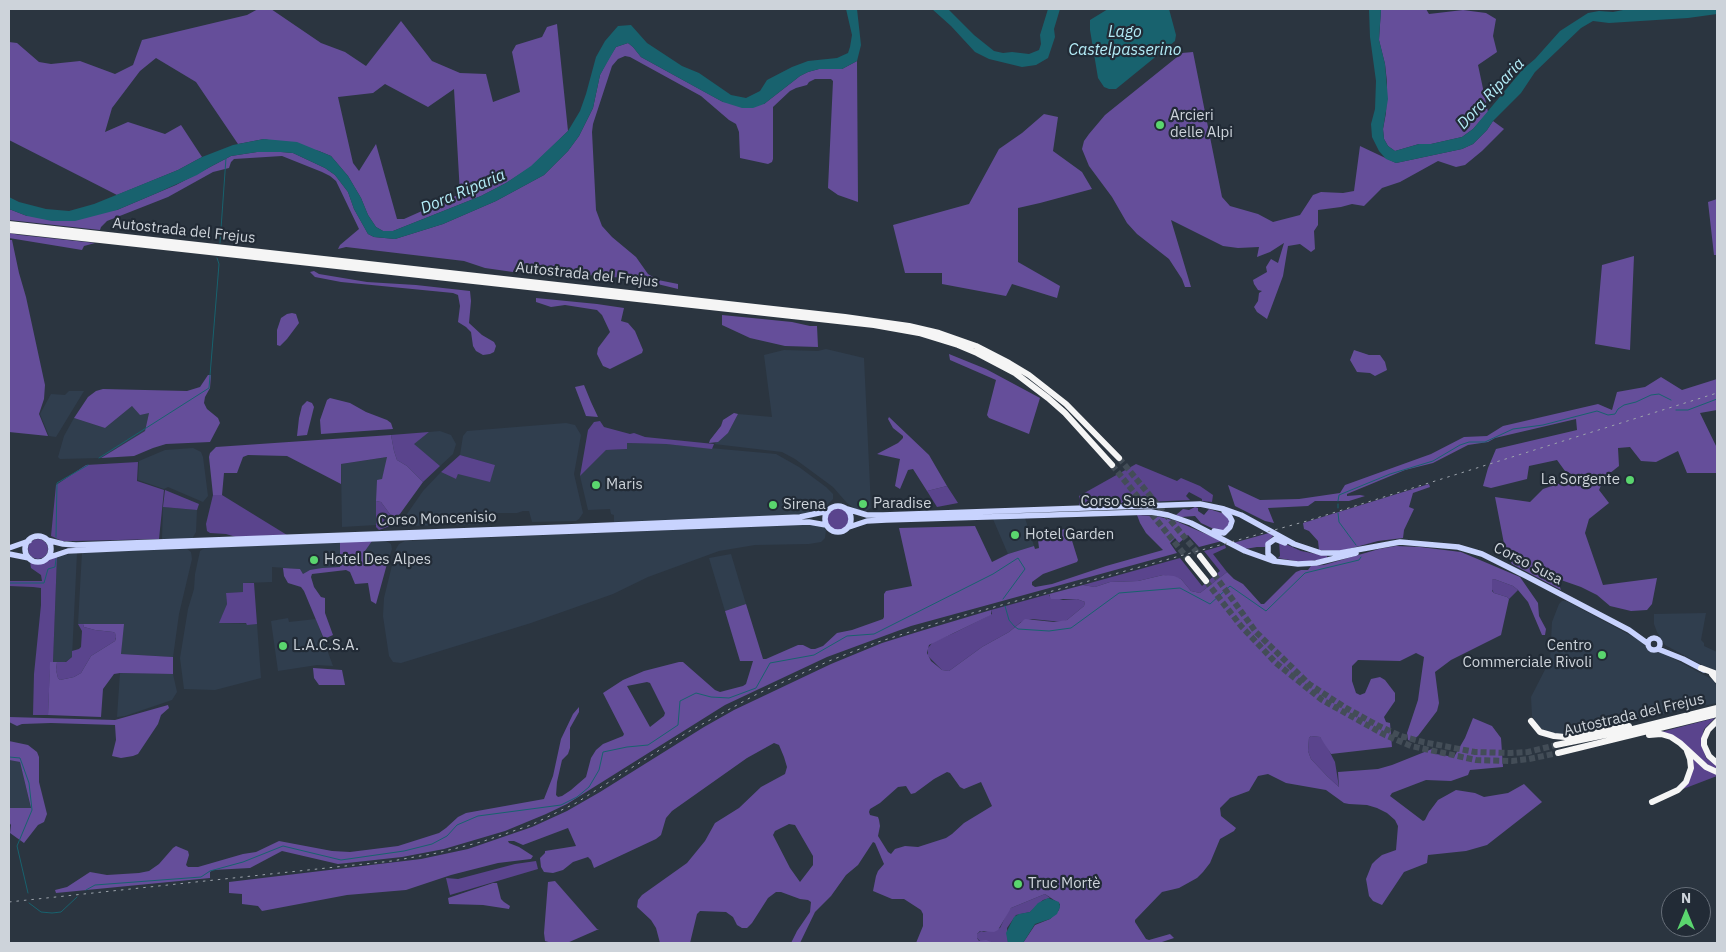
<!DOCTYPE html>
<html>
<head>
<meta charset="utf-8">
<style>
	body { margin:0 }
	#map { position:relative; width:1726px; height:952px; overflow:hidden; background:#2b3540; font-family:"IBM Plex Sans",sans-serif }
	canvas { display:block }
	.frame { position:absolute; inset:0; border:10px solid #cdd3da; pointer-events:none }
	.north { position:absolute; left:1661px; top:887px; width:50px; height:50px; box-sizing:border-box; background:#222b36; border:1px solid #666e78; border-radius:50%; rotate:0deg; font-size:14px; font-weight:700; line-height:20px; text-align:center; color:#cdd3da }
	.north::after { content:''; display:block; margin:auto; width:18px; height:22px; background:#5ad56e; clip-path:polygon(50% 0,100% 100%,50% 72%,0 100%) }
</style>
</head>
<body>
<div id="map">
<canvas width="1726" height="952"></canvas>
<div class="frame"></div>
<div class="north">N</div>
</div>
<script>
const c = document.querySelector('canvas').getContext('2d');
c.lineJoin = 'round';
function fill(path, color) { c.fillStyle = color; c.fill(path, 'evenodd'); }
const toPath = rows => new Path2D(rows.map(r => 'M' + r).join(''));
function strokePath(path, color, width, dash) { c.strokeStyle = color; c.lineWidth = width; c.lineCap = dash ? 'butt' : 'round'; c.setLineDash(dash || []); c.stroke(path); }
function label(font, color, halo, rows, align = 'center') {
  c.font = font + ' "IBM Plex Sans",sans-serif'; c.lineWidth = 4.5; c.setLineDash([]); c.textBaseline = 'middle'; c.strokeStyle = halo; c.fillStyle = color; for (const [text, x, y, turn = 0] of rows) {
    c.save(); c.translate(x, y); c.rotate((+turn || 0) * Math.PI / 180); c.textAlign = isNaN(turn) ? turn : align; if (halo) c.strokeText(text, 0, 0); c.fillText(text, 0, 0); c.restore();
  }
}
fill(toPath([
	[826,349,864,358,871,508,866,511,857,510,847,503,833,487,795,459,782,452,714,444,728,433,738,414,772,417,764,355,784,350,818,351],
	[69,391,84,391,56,437,49,436,40,414,51,394,65,395],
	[132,406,149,413,145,431,101,458,60,459,58,457,64,436,74,418,105,428],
	[566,423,575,425,581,435,574,474,583,513,579,519,576,521,532,522,529,511,523,511,517,513,487,513,489,524,408,526,407,514,423,491,441,472,456,479,458,474,495,465,460,455,463,436,467,431],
	[440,431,451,435,456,444,453,454,440,466,413,444,429,432],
	[627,443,666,444,776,454,799,467,826,487,833,494,833,499,823,509,808,514,614,522,614,515,611,514,610,509,588,510,580,476,606,450,627,449],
	[193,448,201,452,203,457,208,496,203,502,168,487,164,489,138,480,139,461,165,450],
	[388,457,382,480,377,480,376,525,342,527,341,464],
	[163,507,197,510,196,532,192,539,162,539],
	[1025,518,1034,546,1008,554,993,519],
	[813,524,824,527,826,530,825,538,821,542,809,544,755,545,719,551,648,577,613,594,531,623,401,663,393,662,389,656,383,616,384,598,396,549,399,544,405,541],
	[372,541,386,541,391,544,392,549,387,564,365,551],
	[340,542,340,567,322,568,303,574,300,569,272,567,272,582,243,583,243,592,226,593,227,604,220,623,257,624,261,678,215,690,184,689,180,658,188,609,194,589,195,574,200,551,205,548],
	[187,549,191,552,192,559,179,614,173,657,121,654,123,624,78,624,82,552],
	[77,553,72,657,65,662,53,662,57,556],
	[731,554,746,604,725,611,709,558],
	[1562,601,1566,601,1641,641,1649,651,1654,653,1661,652,1717,682,1717,703,1567,734,1558,735,1540,729,1532,716,1531,697,1550,660,1552,622,1559,604],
	[1706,613,1701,640,1704,643,1704,646,1717,652,1717,673,1665,645,1657,632,1654,624,1654,614],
	[288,618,289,622,316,619,333,666,317,665,278,671,271,621],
	[120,673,173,674,177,692,172,700,125,716,117,717],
	[9,760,20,762,31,809,9,808]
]), '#303e4e');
fill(toPath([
	[600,421,604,427,630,434,634,433,645,437,714,444,712,449,666,444,627,443,627,449,606,450,580,476,588,430,594,422],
	[429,432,414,444,440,466,423,482,407,466,397,460,394,451,391,435],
	[460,455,495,465,490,482,458,474,456,479,441,472],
	[138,462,137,481,164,490,159,539,76,541,62,541,51,536,56,485,86,465],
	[1136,464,1177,481,1181,478,1200,486,1213,495,1212,502,1202,501,1202,499,1189,492,1186,496,1190,500,1079,505,1079,496],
	[947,486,958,503,937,507,927,491],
	[165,490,199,504,197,510,163,507],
	[213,495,222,495,287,535,236,537,226,534,210,533,207,531,206,524],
	[376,501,381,502,392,517,397,518,390,526,379,530,376,527],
	'827 519a11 11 0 1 1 22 0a11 11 0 1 1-22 0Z',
	'28 549a10 10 0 1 1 20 0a10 10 0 1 1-20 0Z',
	[1279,541,1301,551,1327,556,1327,558,1326,559,1302,562,1278,558,1280,556],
	[1225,545,1226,548,1213,554,1227,572,1200,593,1191,591,1181,579,1163,575,1138,581,1110,582,1095,587,1083,585,1180,558,1202,586,1220,571,1204,551],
	[57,556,53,662,50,663,50,668,48,715,33,715,34,674,41,605,41,588,33,587,9,586,9,581,42,581,41,575,31,568,30,562,41,564],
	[1494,579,1513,586,1518,590,1509,599,1507,597,1494,593,1491,588,1492,580],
	[243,583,254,583,257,624,247,625,246,623,219,623,227,604,226,593,243,592],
	[1049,594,1049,596,1063,600,1077,599,1085,602,1084,606,1067,620,1062,622,1032,619,1021,622,1009,632,982,647,949,671,942,670,928,656,928,648,933,642,954,633,992,614,991,610],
	[78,624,83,624,84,627,95,630,113,632,115,633,116,637,115,641,91,656,81,673,74,677,60,680,58,678,56,670,57,662,66,662,72,657,72,651,79,649,81,647,82,631],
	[1715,718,1704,729,1701,743,1706,758,1717,766,1717,769,1710,766,1661,732],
	[1311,736,1320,737,1325,743,1335,762,1339,787,1327,776,1311,759,1308,751,1309,738],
	[1691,756,1717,774,1717,776,1683,789],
	[536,861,538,869,450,895,446,878,458,879,515,864],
	[1045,894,1050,898,1043,900,1030,912,1016,915,1007,928,1008,943,981,942,977,938,977,934,981,931,984,932,1000,928,1008,911,1011,908]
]), '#5a448d');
fill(toPath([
	[258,9,271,9,321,43,345,52,366,66,401,21,432,61,460,73,486,74,493,102,520,92,512,52,516,45,542,37,547,27,557,24,568,131,531,167,506,183,481,196,393,231,383,231,376,227,368,215,361,198,348,176,331,156,319,151,264,139,238,144,196,82,156,58,140,71,112,108,105,132,128,122,165,134,181,125,202,157,178,170,117,195,9,140,9,42,17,43,39,62,51,64,80,61,115,74,133,65,142,40,247,15],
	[385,84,428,107,454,89,460,194,404,219,397,219,376,144,359,171,353,163,338,97,373,93],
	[1381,9,1426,9,1429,14,1463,10,1486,13,1496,19,1493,36,1497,52,1478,65,1488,112,1473,129,1462,137,1431,144,1419,144,1395,151,1388,146,1384,139,1383,129,1386,113,1387,82,1385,64,1379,40],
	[628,43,633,47,641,57,723,102,764,104,800,76,808,72,819,69,842,69,857,61,858,202,838,195,828,188,833,81,831,79,815,79,809,82,807,85,796,88,790,91,773,107,773,159,772,162,768,164,740,158,739,132,736,124,729,120,701,96,630,57,625,56,618,59,612,66,593,124,592,132,596,210,602,226,612,237,636,257,648,274,658,280,678,284,678,289,637,279,525,270,513,272,485,268,464,261,346,247,338,249,340,245,359,229,336,181,330,176,322,172,282,156,234,159,231,162,229,168,213,172,168,197,107,221,101,227,100,230,9,220,9,209,27,216,117,210,176,185,231,156,257,152,281,152,293,153,325,168,335,175,348,192,354,209,368,234,374,237,395,239,443,224,496,201,544,175,568,151,579,136,593,108,600,75,609,58,616,47],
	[1193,52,1222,197,1230,206,1258,214,1273,222,1300,215,1313,195,1321,192,1343,193,1354,191,1360,146,1396,163,1462,149,1473,144,1487,130,1493,121,1504,129,1482,151,1465,165,1456,167,1438,161,1400,182,1382,188,1364,206,1352,204,1341,207,1318,210,1318,225,1314,231,1315,249,1311,252,1300,244,1288,246,1283,276,1267,319,1257,312,1254,307,1258,301,1259,293,1262,291,1258,290,1254,284,1253,280,1267,272,1266,267,1271,259,1278,263,1284,243,1270,252,1257,257,1259,247,1238,248,1223,246,1171,220,1191,287,1185,287,1182,279,1169,259,1137,234,1127,223,1112,197,1089,166,1082,149,1084,141,1089,134,1105,115,1182,53],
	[1044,114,1058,117,1053,151,1082,172,1092,189,1040,203,1018,208,1018,262,1060,286,1057,298,1012,284,1006,296,942,284,942,273,905,273,893,225,969,204,999,149,1022,133],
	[1717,199,1717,255,1714,255,1708,202],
	[9,233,20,235,95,243,84,246,82,250,9,238],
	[9,240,12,240,19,273,26,297,45,385,44,399,39,414,48,436,9,432],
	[1634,256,1630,350,1595,344,1602,265],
	[314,271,319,274,367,282,416,285,470,291,471,301,469,323,482,335,494,342,496,346,494,352,490,354,483,355,476,351,473,346,471,332,466,327,458,322,460,306,458,295,453,293,341,282,315,277,310,272],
	[536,298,597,304,624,308,621,321,628,323,635,331,643,350,642,353,610,369,603,366,597,354,598,348,610,332,602,315,597,310,565,305,551,307,536,302],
	[292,313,296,314,299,323,287,339,280,346,277,345,277,330,281,318,287,314],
	[722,315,792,322,810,326,817,326,818,347,785,346,750,338,722,325],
	[1354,350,1369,355,1380,355,1385,362,1387,370,1375,376,1370,373,1357,372,1350,360],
	[949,354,986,369,1040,398,1029,434,989,418,987,415,996,380,950,360],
	[208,375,211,375,210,388,205,397,204,403,207,409,218,418,220,423,210,442,166,444,153,448,134,456,101,458,145,431,149,413,140,415,132,406,105,428,74,418,88,397,96,391,103,389,187,391,200,387],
	[1661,377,1682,390,1717,379,1717,410,1700,413,1717,448,1717,473,1687,473,1678,451,1656,462,1641,461,1630,447,1618,448,1619,466,1605,477,1599,490,1609,503,1589,519,1585,533,1603,585,1657,578,1652,604,1647,610,1631,611,1610,606,1597,595,1581,587,1561,580,1558,582,1561,590,1512,564,1506,554,1495,497,1530,502,1543,489,1578,477,1565,471,1557,460,1529,466,1527,479,1491,488,1483,486,1488,468,1496,449,1577,430,1576,419,1495,438,1488,442,1468,445,1433,463,1405,470,1347,494,1347,496,1360,495,1365,496,1349,501,1315,501,1308,506,1268,508,1274,523,1265,521,1235,506,1228,485,1260,500,1299,499,1340,493,1345,485,1431,454,1464,437,1487,436,1503,426,1598,404,1612,410,1617,392,1645,387],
	[584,385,591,402,598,417,586,416,575,387],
	[330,398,350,403,366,412,387,420,391,423,393,429,321,434,320,420,327,400],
	[307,401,312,403,314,407,307,435,297,436,299,418,302,406],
	[734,413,738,414,728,433,718,442,709,443,710,440,721,426,723,420],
	[889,417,929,455,947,486,927,491,913,469,908,470,900,489,895,486,900,459,877,454,898,443,903,438,903,436,893,428,888,419],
	[391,435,394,451,397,460,407,466,423,482,397,518,392,517,381,502,376,501,377,480,382,479,387,457,341,464,341,484,287,456,248,455,243,457,237,473,224,473,222,495,213,495,209,457,210,453,216,447],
	[1429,484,1430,487,1413,493,1409,507,1414,509,1404,530,1403,538,1378,541,1341,551,1319,550,1318,541,1309,531,1304,529,1303,523],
	[1195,507,1198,508,1198,511,1204,515,1209,509,1225,514,1230,519,1228,526,1222,531,1218,531,1201,523,1195,516,1181,517,1176,515,1183,509,1189,510],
	[1137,515,1156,516,1176,521,1222,541,1199,547,1188,535,1179,543,1175,538,1170,543,1177,553,911,626,827,657,725,705,567,804,546,814,505,831,444,849,402,857,338,864,282,851,250,868,213,870,210,872,210,878,56,893,55,890,67,887,90,872,107,875,139,873,149,871,159,864,173,848,176,846,188,851,189,855,186,865,188,867,198,867,243,854,256,852,279,841,332,851,350,852,398,846,439,833,446,828,458,817,466,813,544,799,553,776,561,739,573,714,579,707,579,712,570,728,570,748,568,754,562,760,557,782,556,795,558,797,562,796,571,790,586,777,591,758,596,750,603,744,623,736,624,734,603,693,623,680,644,671,679,662,683,662,715,690,720,692,743,686,746,684,753,661,740,661,725,611,746,604,763,659,766,659,798,645,803,645,811,649,815,649,823,646,837,633,852,630,883,619,884,617,884,594,886,591,912,586,899,528,975,526,992,562,1008,554,1034,546,1035,549,1039,548,1038,540,1041,536,1045,533,1066,529,1069,531,1078,560,1077,562,1043,574,1032,582,1032,585,1035,587,1052,584,1106,566,1163,550,1146,533,1140,523],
	[647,682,650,683,665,713,664,716,650,727,627,686],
	[1269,533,1273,536,1267,542,1265,547,1257,547,1245,549,1233,543],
	[372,541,365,551,387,564,376,604,371,601,368,583,355,584,350,572,346,570,312,574,311,577,314,587,321,597,325,598,325,613,333,635,324,639,304,591,301,587,288,583,284,576,283,568,300,569,303,574,310,570,322,568,340,567,340,542],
	[1396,546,1420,547,1461,552,1520,577,1538,603,1539,616,1546,629,1545,635,1542,635,1528,602,1518,590,1513,586,1494,579,1492,580,1492,591,1494,593,1507,597,1509,599,1501,635,1451,660,1435,672,1439,703,1437,711,1418,736,1411,741,1408,740,1407,733,1418,700,1424,657,1416,653,1400,661,1358,660,1352,666,1352,681,1356,693,1360,695,1365,693,1371,679,1380,677,1385,680,1395,693,1395,701,1384,717,1386,722,1390,723,1392,747,1331,754,1320,737,1311,736,1309,738,1308,751,1311,759,1327,776,1339,787,1338,772,1378,769,1392,765,1432,749,1436,754,1454,757,1465,738,1473,718,1492,726,1501,738,1503,767,1470,770,1468,775,1451,781,1426,780,1392,793,1390,796,1423,821,1425,820,1429,812,1438,800,1456,790,1475,793,1484,797,1508,793,1524,784,1542,802,1487,845,1466,851,1428,855,1427,863,1404,872,1382,905,1373,901,1369,896,1366,879,1372,864,1376,860,1382,855,1396,850,1398,826,1395,820,1387,813,1377,808,1367,805,1349,804,1344,803,1326,790,1286,783,1268,774,1258,776,1249,791,1230,798,1220,808,1221,816,1236,828,1234,831,1220,839,1210,863,1203,872,1197,878,1179,888,1162,892,1135,920,1135,922,1146,939,1149,940,1170,934,1174,938,1159,943,1023,943,1035,925,1050,919,1059,910,1060,904,1045,894,1011,908,998,930,994,932,980,931,977,934,977,938,979,941,986,940,994,943,916,943,923,926,923,914,921,910,904,899,892,899,873,891,876,876,878,871,884,864,875,843,873,842,858,865,846,875,831,896,815,912,800,943,791,943,797,931,810,912,811,902,808,900,800,899,781,892,776,892,768,898,752,923,747,928,742,928,737,925,733,917,726,912,700,911,697,914,690,943,660,943,656,928,651,920,637,907,638,900,642,895,687,863,705,841,715,823,739,808,761,787,785,774,787,767,784,757,779,745,774,743,747,758,672,811,666,818,661,835,656,839,594,868,591,860,588,857,573,862,563,870,553,873,544,872,541,867,540,858,545,853,545,851,576,846,568,828,523,845,514,841,508,841,509,843,519,847,533,856,531,859,498,863,451,875,406,890,347,895,262,911,258,906,242,904,242,894,229,893,229,882,421,859,468,849,532,827,567,811,600,792,704,727,734,710,831,664,882,643,924,630,991,610,991,615,929,645,927,653,931,661,942,670,949,671,982,647,1009,632,1025,619,1054,622,1067,620,1084,606,1085,602,1077,599,1051,599,1049,594,1083,585,1095,587,1110,582,1138,581,1163,575,1174,576,1181,579,1191,591,1200,593,1227,572,1234,579,1243,584,1261,604,1264,604,1296,572,1301,570,1308,570,1311,566,1324,565,1379,549],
	[947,772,950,773,960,787,964,789,981,782,992,806,964,823,952,834,946,838,918,847,905,846,895,849,891,854,888,852,878,836,880,826,879,820,878,817,870,815,869,812,870,809,880,803,898,787,906,786,911,794,915,793,934,779],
	[789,824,795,825,813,856,813,865,800,882,790,868,773,835,775,831],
	[83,624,124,624,121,654,173,657,173,674,120,673,114,674,103,689,101,717,48,715,50,662,57,662,56,670,58,678,60,680,74,677,81,673,91,656,115,641,116,638,115,633,113,632,95,630,84,627],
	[313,668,342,670,345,685,319,685,314,678],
	[168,705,169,708,161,715,158,724,138,754,133,756,121,758,112,756,116,740,115,725,51,723,22,724,17,726,9,722,9,717,115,720],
	[9,741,28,745,37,752,39,757,39,782,47,814,44,822,38,825,24,843,10,833,11,825,9,822,9,808,31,808,20,762,9,760],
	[555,881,597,929,599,929,567,943,552,943,545,941,544,933,548,882],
	[493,883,497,883,501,899,504,902,510,906,509,909,483,905,449,904,448,898]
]), '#654e9a');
fill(toPath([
	[846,9,857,9,861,45,857,61,842,69,819,69,808,72,800,76,764,104,753,108,742,108,723,102,710,95,641,57,633,47,628,43,616,47,600,75,593,108,579,136,568,151,544,175,496,201,443,224,395,239,374,237,368,234,354,209,348,192,335,175,325,168,293,153,281,152,257,152,231,156,210,167,197,175,157,193,117,210,75,221,52,221,27,216,9,209,9,197,19,202,46,209,69,211,94,204,178,170,202,157,233,145,264,139,297,142,331,156,348,176,361,198,368,215,376,227,383,231,393,231,481,196,506,183,531,166,568,131,580,111,586,94,596,57,605,41,618,26,631,25,647,43,682,66,699,73,731,95,746,98,760,91,767,80,792,67,808,61,837,58,848,53,850,47,852,35],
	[932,9,948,9,974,35,994,51,1003,53,1012,52,1029,54,1039,50,1041,44,1040,35,1048,9,1060,9,1054,29,1055,37,1048,58,1036,65,1022,67,989,59,975,52,951,26],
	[1108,9,1169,9,1176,35,1175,41,1116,89,1109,89,1104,87,1098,78,1090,30,1090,20],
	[1369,9,1381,9,1379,40,1385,64,1388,99,1383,129,1384,139,1388,146,1395,151,1419,144,1431,144,1462,137,1473,129,1523,69,1535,59,1560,31,1588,13,1599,11,1613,12,1628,9,1717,9,1717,14,1688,18,1609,23,1593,21,1581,28,1535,72,1521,93,1493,121,1487,130,1473,144,1462,149,1396,163,1386,159,1379,151,1372,137,1371,124,1375,109,1376,81,1370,37],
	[1048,898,1059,902,1060,907,1057,914,1050,919,1035,924,1023,943,1008,943,1006,933,1014,917,1019,914,1030,912,1038,903]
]), '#18626e');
strokePath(toPath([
	[220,243,226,158],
	[1676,410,1688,410,1717,399],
	[99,458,209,388,219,264,217,258],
	[1338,501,1339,495,1390,474,1433,461,1460,445,1469,442,1485,442,1513,429,1543,425,1597,411,1608,415,1615,414,1618,409,1624,405,1636,402,1651,395,1659,394,1671,400],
	[1338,504,1338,508],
	[1338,513,1339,522,1356,545],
	[56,537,57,483,88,465],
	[9,583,44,583,48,569,55,567,56,559],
	[1005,606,1009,620,1014,626,1018,629,1049,631,1071,628,1119,593,1180,588,1210,604,1230,586,1266,611,1305,573,1359,560,1361,557],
	[9,757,20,758,29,783,32,810,17,846,28,893],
	[86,890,95,885,201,877,210,871,243,862,283,846,341,860,404,851,432,844,447,836,457,825,478,816,561,805,577,797,589,787,599,770,603,752,627,747,648,745,678,725,680,701,696,693,711,697,729,698,756,688,770,663,814,655,847,636,874,634,993,574,1018,558,1025,569,1003,599],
	[29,903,41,912,52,913,61,912,77,897]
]), '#18626e', 1);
strokePath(toPath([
	[1119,458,1200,556],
	[1112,465,1188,559],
	[1214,574,1256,632,1309,684,1346,708,1377,725,1401,736,1423,742,1475,752,1511,753,1528,752,1556,745],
	[1206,581,1241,626,1276,663,1322,700,1385,735,1411,746,1476,760,1512,761,1529,759,1558,753]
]), '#434d57', 6, [6, 3]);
strokePath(toPath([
	'825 519a13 13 0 1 1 26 0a13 13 0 1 1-26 0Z',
	[847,509,867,515,883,515,1200,504,1224,509,1241,515,1294,544,1321,553,1340,553,1400,542,1458,547,1482,554,1524,575,1629,630,1647,643],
	[849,527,867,521,886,520,1151,512,1168,515,1191,523,1245,551,1273,561,1298,564,1316,563,1356,553],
	[1214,531,1224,533,1230,527,1232,521,1230,517,1224,511],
	'25 549a13 13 0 1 1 26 0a13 13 0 1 1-26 0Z',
	[47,540,63,544,76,545,566,527,800,517,828,511],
	[9,548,29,541],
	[9,554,29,558],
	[47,558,68,551,134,548,809,522,826,525],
	[1274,559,1268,554,1268,544,1275,539,1285,543],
	'1648 644a6 6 0 1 1 12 0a6 6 0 1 1-12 0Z',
	[1658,649,1683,659,1704,670]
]), '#c8d3fe', 5.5);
strokePath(toPath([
	[9,224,845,317,909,326,939,333,976,346,1009,363,1029,375,1066,404,1119,458],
	[9,230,874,325,919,333,958,345,977,353,1015,373,1048,398,1065,413,1112,465],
	[1200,556,1214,574],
	[1188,559,1206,581],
	[1701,668,1717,674],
	[1712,674,1717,680],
	[1531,721,1540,732,1554,736,1565,737,1629,726],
	[1717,721,1708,730,1704,739,1704,745,1709,756,1717,763],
	[1649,735,1661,734,1671,737,1680,743,1706,767,1717,772],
	[1556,745,1625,731,1717,708],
	[1558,753,1717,714],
	[1652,802,1678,790,1686,782,1691,768,1690,759,1687,751]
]), '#f5f5f5', 6);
strokePath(toPath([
	[9,902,392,861,437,853,481,842,531,825,576,803,688,732,757,694,829,661,875,643,947,620,1307,521,1717,393]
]), '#9da4ac', 1, [2.5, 5]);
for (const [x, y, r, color] of [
	[1160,125,5,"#5ad56e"],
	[1630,480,5,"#5ad56e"],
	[596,485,5,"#5ad56e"],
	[863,504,5,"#5ad56e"],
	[773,505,5,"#5ad56e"],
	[1015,535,5,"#5ad56e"],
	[314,560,5,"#5ad56e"],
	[283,646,5,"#5ad56e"],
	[1602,655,5,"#5ad56e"],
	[1018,884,5,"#5ad56e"]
]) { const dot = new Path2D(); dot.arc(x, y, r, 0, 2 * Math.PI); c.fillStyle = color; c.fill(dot); strokePath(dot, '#222b36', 2); }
label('15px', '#cdd3da', '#222b36', [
	["Arcieri",1170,116],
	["delle Alpi",1170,133],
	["La Sorgente",1620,480,"right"],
	["Maris",606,485],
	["Paradise",873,504],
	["Sirena",783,505],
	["Hotel Garden",1025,535],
	["Hotel Des Alpes",324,560],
	["L.A.C.S.A.",293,646],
	["Centro",1592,646,"right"],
	["Commerciale Rivoli",1592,663,"right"],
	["Truc Mortè",1028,884]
], 'left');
label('15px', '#cdd3da', '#222b36', [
	["Autostrada del Frejus",184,231,6],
	["Autostrada del Frejus",587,275,6],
	["Corso Susa",1118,502],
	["Corso Moncenisio",437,519,-2],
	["Corso Susa",1528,564,27],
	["Autostrada del Frejus",1634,715,-13]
]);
label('italic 16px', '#b4edf8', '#222b36', [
	["Lago",1125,32],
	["Castelpasserino",1125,50],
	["Dora Riparia",1491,94,-47],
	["Dora Riparia",463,192,-23]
]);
</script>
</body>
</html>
